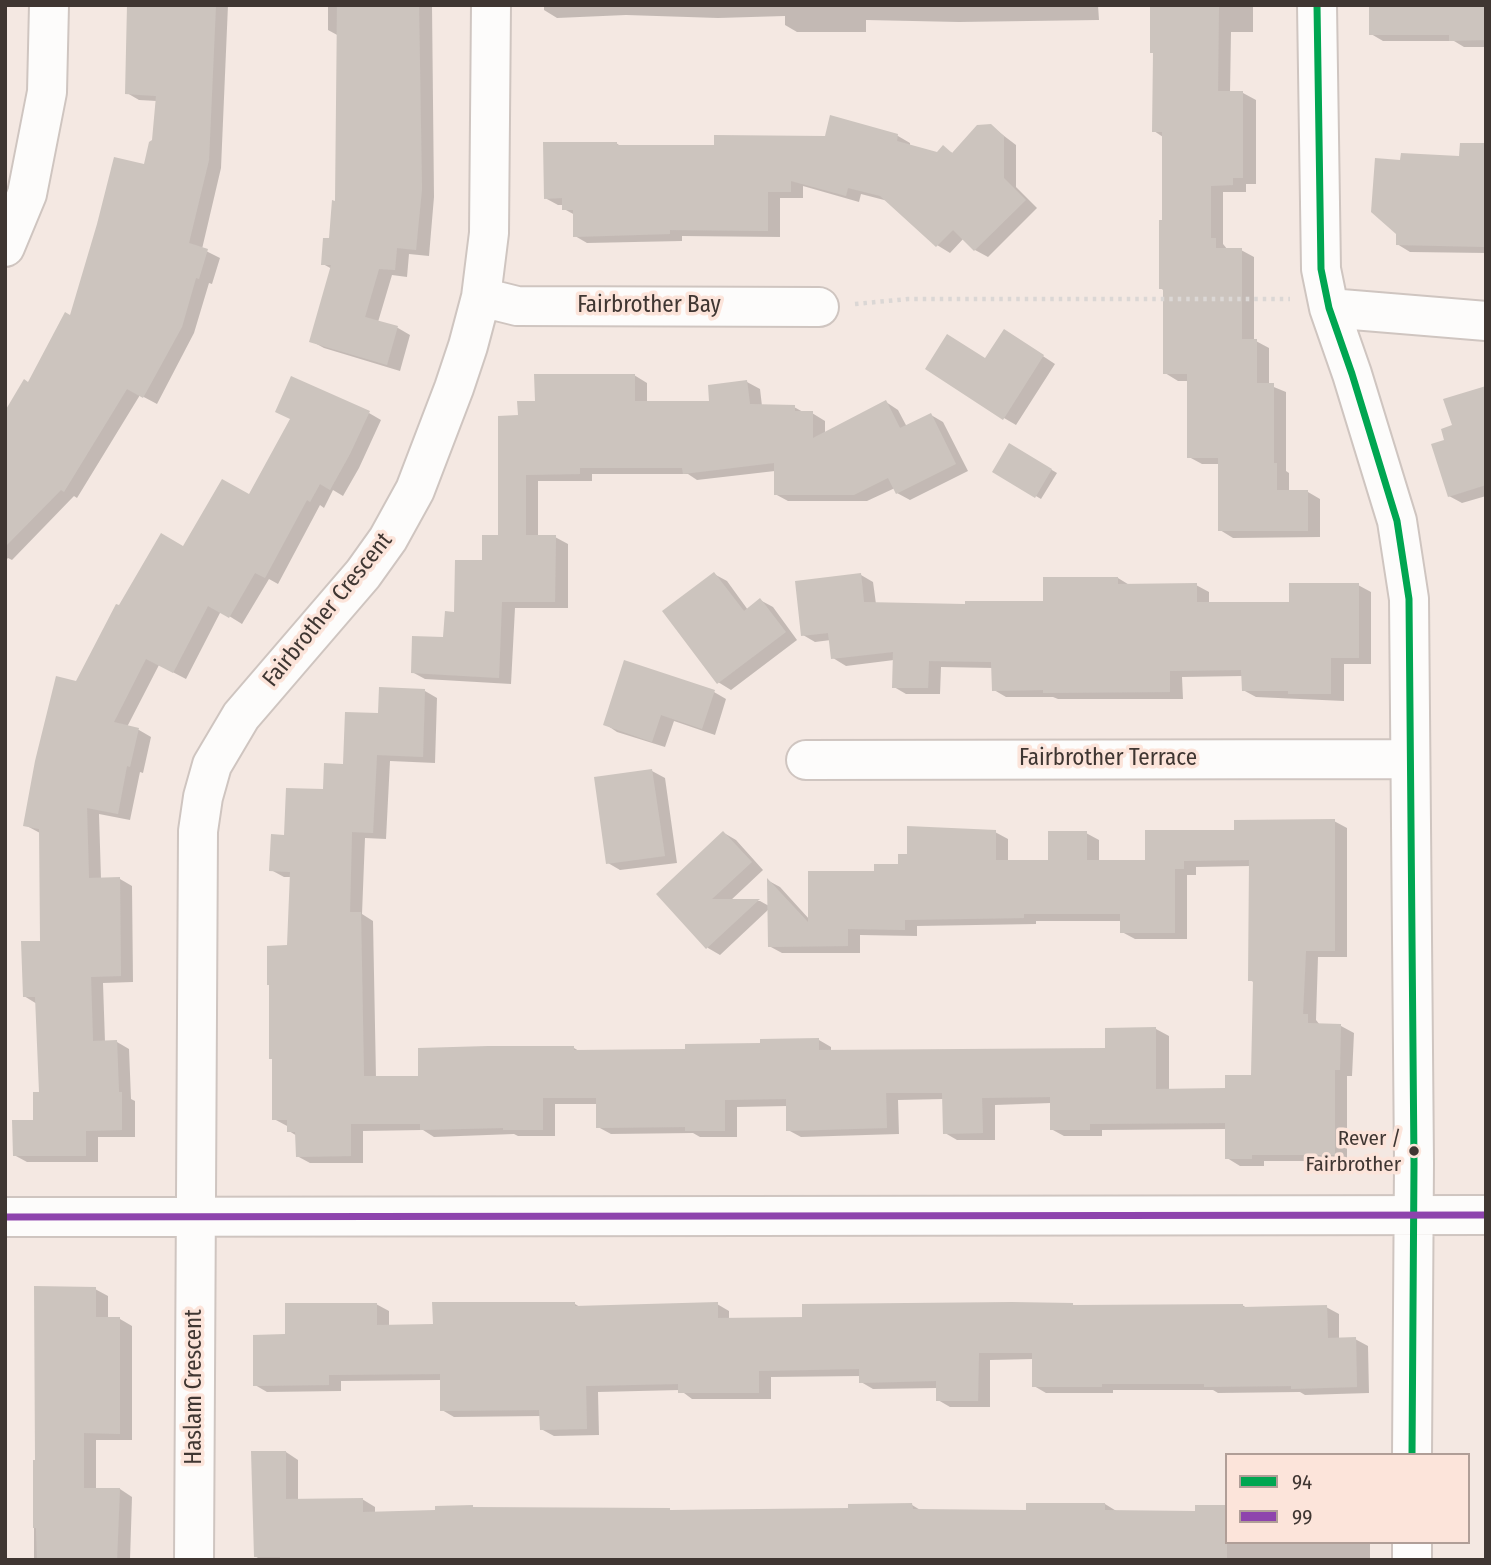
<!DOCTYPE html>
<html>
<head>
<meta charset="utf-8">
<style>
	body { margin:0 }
	#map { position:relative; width:1491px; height:1565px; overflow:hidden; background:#f4e8e2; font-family:"Fira Sans Condensed",sans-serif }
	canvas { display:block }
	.frame { position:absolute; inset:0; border:7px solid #3f3632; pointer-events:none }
	.legend { position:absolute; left:1225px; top:1453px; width:245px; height:91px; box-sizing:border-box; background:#fce4da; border:2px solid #b09e97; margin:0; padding:9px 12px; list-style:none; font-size:21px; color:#3f3632 }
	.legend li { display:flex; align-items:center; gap:14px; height:35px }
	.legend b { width:35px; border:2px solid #b09e97 }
</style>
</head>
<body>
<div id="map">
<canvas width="1491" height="1565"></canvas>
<div class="frame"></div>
<ul class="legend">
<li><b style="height:9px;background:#00a651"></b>94</li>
<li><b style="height:9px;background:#8e44ad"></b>99</li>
</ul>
</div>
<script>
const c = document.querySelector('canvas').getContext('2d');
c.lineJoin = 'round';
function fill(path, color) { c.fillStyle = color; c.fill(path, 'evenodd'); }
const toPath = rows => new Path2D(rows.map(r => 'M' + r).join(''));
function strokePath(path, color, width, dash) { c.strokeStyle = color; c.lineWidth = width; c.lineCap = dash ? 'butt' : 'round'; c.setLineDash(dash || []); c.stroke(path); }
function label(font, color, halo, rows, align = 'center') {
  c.font = font + ' "Fira Sans Condensed",sans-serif'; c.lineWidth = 7; c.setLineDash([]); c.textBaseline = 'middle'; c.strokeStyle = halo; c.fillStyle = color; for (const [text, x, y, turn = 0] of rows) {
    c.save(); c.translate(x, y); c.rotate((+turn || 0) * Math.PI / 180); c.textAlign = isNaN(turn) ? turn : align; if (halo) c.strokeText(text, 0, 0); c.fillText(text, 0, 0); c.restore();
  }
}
fill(toPath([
	[128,5,228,5,221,168,202,249,220,258,212,284,209,283,194,333,157,404,140,395,77,498,74,496,12,560,8,558,5,561,5,460,29,384,71,318,145,166,154,141,157,101,139,100,127,93],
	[328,5,432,5,434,197,429,256,409,254,407,277,392,275,378,322,398,328,410,335,400,371,324,348,311,341,332,269,323,264,331,240,337,203,339,36,328,30],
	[544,5,1098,5,1099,20,959,22,866,20,866,32,797,32,785,25,785,16,718,18,626,15,557,18,544,10],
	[1152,5,1253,5,1253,32,1231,32,1230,93,1243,93,1256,100,1256,184,1246,184,1246,192,1223,192,1223,244,1228,250,1241,250,1254,257,1254,340,1269,348,1269,385,1286,392,1286,471,1289,473,1289,492,1308,492,1320,499,1320,537,1233,538,1220,530,1220,464,1202,464,1189,457,1188,381,1178,381,1165,373,1165,291,1160,288,1164,222,1163,137,1154,131,1155,54],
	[1486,5,1486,47,1464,47,1454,41,1383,41,1371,34],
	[831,117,898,136,910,143,910,146,938,154,944,148,954,154,991,126,1016,145,1016,187,1037,208,988,257,975,250,964,238,950,253,937,245,888,201,861,194,859,202,803,186,803,198,780,198,780,237,682,236,682,241,587,243,575,236,575,215,564,209,564,205,558,205,545,198,616,143,622,147,716,147,826,137],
	[1486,145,1486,253,1410,252,1397,244,1402,162,1461,158],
	[1017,339,1055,364,1016,425,1004,418,986,360],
	[634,375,647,383,647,402,711,402,747,382,760,389,762,406,794,407,805,413,812,413,825,421,825,433,886,402,898,410,907,427,931,415,943,422,968,471,910,500,897,493,895,488,867,501,788,501,775,494,775,471,697,480,688,474,592,474,592,481,538,481,538,537,555,537,568,544,568,608,515,608,511,684,425,679,412,672,445,639,456,614,500,536,520,417,537,402],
	[1486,388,1486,496,1462,503,1449,496,1446,441,1454,427],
	[369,413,381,420,359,468,343,496,333,490,324,508,320,505,278,584,269,579,242,624,221,611,186,679,159,665,127,727,139,730,151,737,143,773,140,772,130,820,99,814,101,879,120,879,132,886,133,982,103,983,105,1042,117,1042,129,1049,131,1099,135,1101,135,1137,98,1137,98,1162,27,1162,14,1155,35,1121,41,1094,37,1004,24,996,42,942,40,833,25,825,77,683,120,608,184,549,250,497],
	[1010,445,1057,473,1041,499,994,471],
	[714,574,727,581,748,610,760,600,773,607,797,640,731,690,718,682],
	[861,575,873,582,876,604,967,605,1045,602,1118,578,1131,586,1196,585,1209,592,1209,604,1290,604,1358,585,1371,592,1371,664,1344,664,1344,701,1256,697,1243,690,1243,676,1182,677,1183,699,1058,699,1053,697,1006,697,994,690,993,668,941,667,940,694,906,694,894,687,894,660,846,666,833,658,831,640,815,642,803,635],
	[425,691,437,698,435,763,390,761,386,839,365,838,362,914,373,921,376,1078,420,1078,574,1048,579,1051,687,1051,819,1040,831,1047,831,1052,1107,1050,1156,1029,1169,1036,1169,1091,1227,1090,1252,1077,1255,983,1250,980,1251,866,1196,867,1196,875,1187,875,1187,939,1135,939,1122,932,1122,921,1036,921,1036,924,917,926,917,936,860,935,860,953,782,953,769,946,769,909,720,955,708,948,658,894,724,833,736,840,763,870,730,901,760,901,769,906,769,881,780,887,810,920,876,873,900,866,908,855,995,832,1008,839,1008,862,1050,862,1086,833,1099,840,1099,861,1146,861,1236,831,1334,821,1347,828,1347,957,1318,957,1316,1020,1320,1025,1341,1026,1354,1033,1352,1076,1347,1076,1347,1161,1264,1161,1264,1166,1240,1166,1227,1158,1227,1129,1102,1130,1102,1136,1064,1136,1051,1129,1051,1103,995,1105,995,1140,957,1140,945,1133,944,1099,898,1100,899,1134,801,1137,788,1130,788,1106,737,1107,737,1137,700,1137,693,1133,611,1134,598,1127,598,1104,555,1104,555,1136,518,1136,514,1134,434,1137,423,1130,363,1131,363,1163,310,1163,297,1156,297,1136,289,1131,289,1127,274,1119,289,947,291,877,284,877,271,870,285,836,325,791,380,715],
	[714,692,726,699,715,735,674,721,665,747,617,732,605,724],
	[652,771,665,778,677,863,620,870,608,863],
	[95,1289,108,1296,108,1319,120,1319,132,1326,132,1440,96,1440,96,1489,120,1489,132,1497,130,1560,34,1560,34,1462,37,1462],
	[376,1304,389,1311,389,1327,434,1326,575,1304,580,1307,717,1304,729,1311,729,1320,803,1318,1072,1304,1076,1307,1242,1305,1247,1308,1326,1307,1339,1314,1339,1340,1355,1339,1368,1346,1369,1393,1305,1395,1300,1392,1218,1393,1213,1390,1113,1390,1113,1393,1046,1393,1034,1386,1034,1359,990,1360,990,1407,950,1407,938,1400,938,1388,873,1389,861,1382,861,1376,771,1377,771,1399,692,1399,680,1390,598,1392,599,1435,554,1436,541,1429,541,1416,454,1417,442,1410,442,1380,341,1381,341,1391,267,1392,255,1385,286,1336],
	[286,1452,298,1460,298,1501,362,1499,375,1507,375,1513,850,1510,912,1505,922,1511,1028,1512,1105,1504,1118,1512,1227,1542,1370,1542,1370,1560,261,1560,255,1556]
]), '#0003');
fill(toPath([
	[127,5,216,5,209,160,189,243,208,249,199,279,196,278,182,327,143,398,127,389,64,492,61,490,5,547,5,411,24,379,28,382,65,312,70,315,97,224,114,157,144,164,149,142,152,140,156,96,125,94],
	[337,5,419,5,422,189,416,250,397,248,395,270,379,269,365,317,398,326,387,365,309,342,331,265,321,265,323,238,329,238,332,200,335,201],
	[1150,5,1219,5,1218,91,1243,91,1243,178,1233,178,1233,185,1211,186,1211,238,1216,238,1216,248,1242,248,1242,339,1257,339,1257,383,1274,383,1274,463,1277,463,1277,490,1308,490,1308,531,1218,531,1218,458,1187,458,1187,374,1163,374,1163,289,1159,289,1159,220,1162,220,1162,132,1152,132,1153,53,1150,53],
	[1369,5,1486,5,1486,40,1449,41,1449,35,1369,35],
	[830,115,898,134,897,141,937,152,943,145,952,153,977,125,991,124,1004,136,1004,178,1026,200,974,251,953,230,936,247,880,196,848,188,846,196,791,181,791,192,768,192,768,231,670,230,670,234,573,237,573,210,562,210,562,198,544,199,543,142,617,142,617,145,714,145,714,135,825,136],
	[1460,143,1486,143,1486,247,1396,245,1396,234,1371,212,1375,158,1400,160,1401,153,1459,156],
	[1004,329,1044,355,1003,420,925,369,947,334,985,358],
	[534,374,635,374,635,401,709,401,708,385,747,380,750,404,795,405,795,411,813,411,813,438,886,400,900,428,931,413,956,464,896,494,888,478,854,495,774,495,774,463,683,474,682,468,580,468,580,474,526,475,526,535,556,535,555,602,502,602,499,678,411,673,412,636,443,637,445,611,454,612,455,560,482,560,482,535,498,535,498,416,518,415,517,401,535,401],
	[291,376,370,411,350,454,330,490,320,484,310,502,307,500,265,578,255,573,229,618,208,606,173,673,146,659,114,722,139,728,130,767,127,766,118,814,87,808,89,878,120,877,121,976,91,977,93,1041,117,1040,119,1092,122,1092,122,1130,86,1131,86,1156,13,1156,12,1120,33,1120,33,1092,39,1092,35,997,23,997,21,941,40,941,39,829,23,826,35,761,56,676,76,681,116,604,119,605,161,533,183,546,222,479,249,494,290,419,275,412],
	[1486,386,1486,485,1448,497,1431,444,1444,440,1441,429,1452,425,1443,399],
	[1009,443,1052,469,1035,498,992,472],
	[714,572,744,611,760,598,786,632,717,684,662,611],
	[861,573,864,602,965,604,965,601,1043,601,1043,577,1118,577,1118,584,1197,583,1197,602,1289,602,1289,583,1359,583,1359,658,1331,658,1331,694,1288,694,1288,691,1242,691,1241,670,1170,671,1170,692,1043,693,1043,690,992,691,991,662,929,661,928,688,892,688,893,652,831,659,828,633,801,636,795,581],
	[624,660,715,690,702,729,661,715,652,742,603,725],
	[379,687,425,689,423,757,377,755,373,833,352,832,350,912,361,912,364,1076,418,1076,418,1048,488,1046,574,1046,574,1050,685,1049,685,1044,760,1043,760,1039,819,1038,819,1050,1105,1048,1105,1028,1156,1027,1156,1089,1225,1088,1225,1075,1251,1075,1253,981,1248,981,1249,860,1184,861,1184,869,1175,869,1175,933,1120,933,1120,914,1024,914,1024,918,905,920,905,930,848,929,848,946,768,947,767,878,808,922,808,871,874,871,874,864,898,864,898,854,907,854,907,826,996,830,996,860,1048,860,1048,831,1087,831,1087,860,1145,860,1145,830,1234,830,1234,820,1335,819,1335,951,1306,951,1303,1014,1308,1014,1308,1023,1341,1024,1340,1070,1335,1070,1335,1155,1252,1155,1252,1159,1225,1159,1225,1123,1090,1124,1090,1130,1050,1130,1050,1097,982,1098,983,1133,943,1134,942,1093,886,1093,887,1128,786,1131,786,1099,725,1100,725,1131,685,1131,685,1127,596,1128,596,1098,543,1098,543,1130,503,1130,503,1128,420,1130,420,1124,351,1124,351,1156,296,1157,295,1132,287,1132,287,1120,272,1120,272,1059,269,1059,269,985,267,985,267,946,287,945,290,872,269,871,271,834,284,835,286,788,323,789,324,763,343,764,345,712,378,713],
	[652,769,665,856,606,864,594,777],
	[723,831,752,862,712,899,760,899,706,949,656,894],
	[34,1286,96,1287,96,1317,120,1317,120,1434,84,1433,84,1488,120,1488,117,1560,37,1560,36,1528,33,1528,33,1460,35,1460],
	[432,1302,575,1302,575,1306,718,1302,718,1318,802,1317,802,1304,1012,1302,1073,1303,1073,1305,1243,1304,1243,1307,1327,1305,1328,1338,1356,1337,1357,1387,1291,1389,1291,1386,1204,1387,1204,1384,1102,1384,1102,1387,1032,1387,1032,1353,979,1353,978,1401,936,1401,936,1381,859,1383,859,1369,759,1371,759,1393,678,1393,678,1384,586,1386,587,1429,540,1430,539,1410,440,1411,440,1374,329,1375,329,1385,253,1386,253,1335,285,1334,285,1303,377,1303,377,1325,433,1324],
	[251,1451,286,1451,286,1499,363,1498,363,1512,435,1510,435,1506,473,1505,473,1507,670,1508,670,1510,848,1508,848,1504,912,1503,913,1509,1026,1510,1026,1503,1105,1503,1105,1510,1195,1511,1195,1505,1227,1505,1227,1560,280,1560,280,1557,254,1557]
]), '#ccc4be');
const street = toPath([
	[1317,5,1321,269,1329,308,1352,374,1397,521,1409,599,1414,1163,1412,1455],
	[5,247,27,194,47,92,49,5],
	[481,297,517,306,819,307],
	[1329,308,1486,321],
	[806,760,1410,759],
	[5,1217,1486,1215],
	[194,1560,198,831,203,797,212,765,241,716,363,574,388,539,415,490,454,388,468,346,481,297,489,233,491,5],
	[1412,1560,1412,1542]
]);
strokePath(street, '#cfc5c0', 42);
strokePath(toPath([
	[855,304,908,299,1290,299]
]), '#dbd7d5', 4.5, [3.5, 5]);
strokePath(street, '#fdfcfb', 38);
strokePath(toPath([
	[1317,5,1321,269,1329,308,1352,374,1397,521,1409,599,1414,1163,1412,1455]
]), '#00a651', 7);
strokePath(toPath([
	[5,1217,1486,1215]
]), '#8e44ad', 7);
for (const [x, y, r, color] of [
	[1414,1151,6,"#3f3632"]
]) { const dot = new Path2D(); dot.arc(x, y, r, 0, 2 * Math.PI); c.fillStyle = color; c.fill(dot); strokePath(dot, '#fce4da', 2.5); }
label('21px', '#3f3632', '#fce4da', [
	["Rever /",1401,1139],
	["Fairbrother",1401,1165]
], 'right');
label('23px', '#3f3632', '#fce4da', [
	["Fairbrother Bay",649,306],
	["Fairbrother Crescent",328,610,-51],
	["Fairbrother Terrace",1108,759],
	["Haslam Crescent",195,1387,-90]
]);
</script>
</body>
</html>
